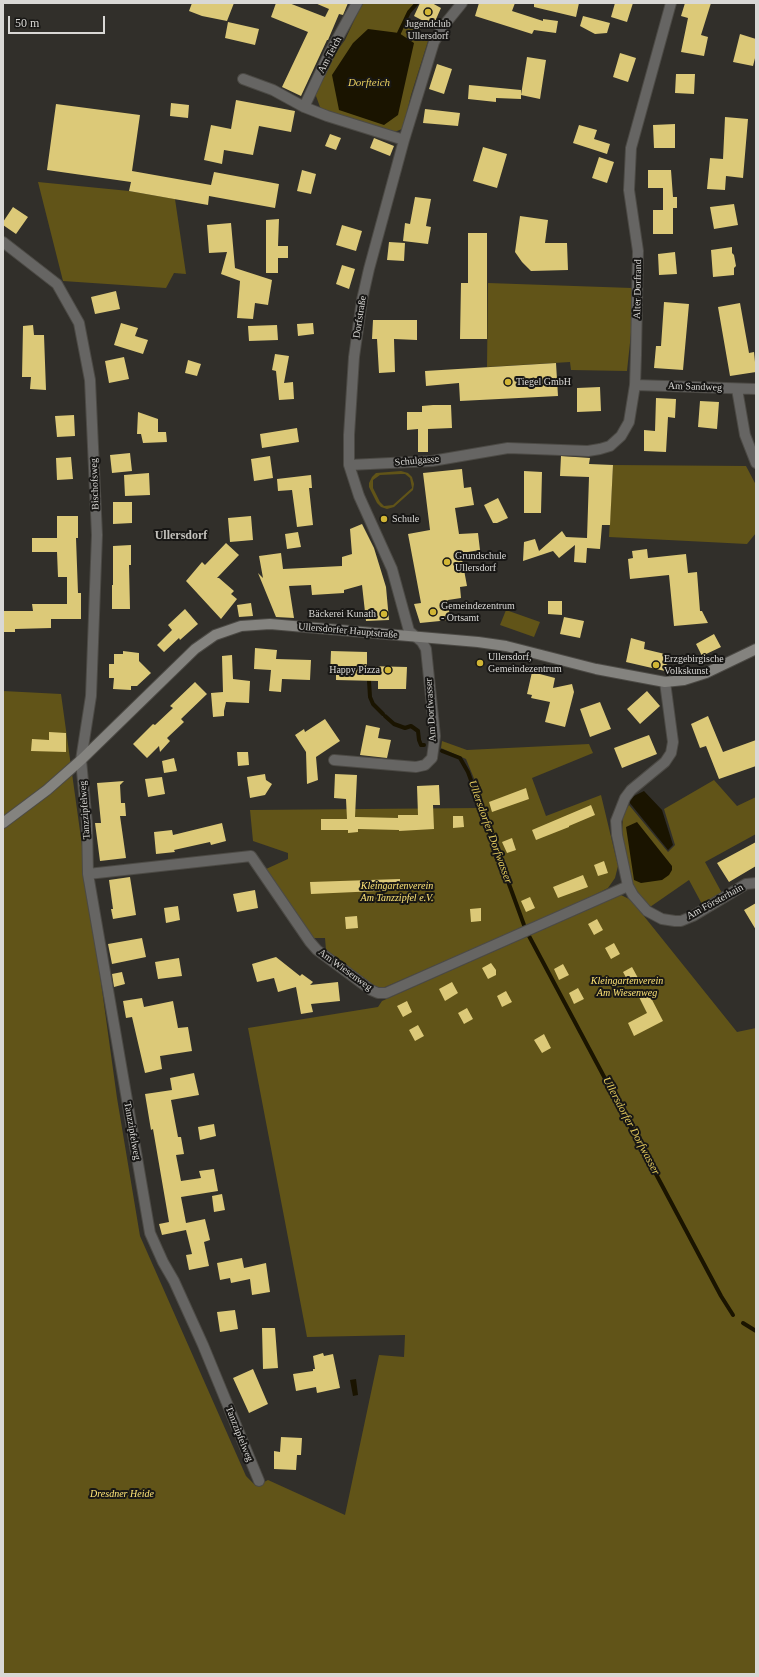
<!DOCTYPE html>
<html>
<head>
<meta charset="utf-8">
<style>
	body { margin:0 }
	#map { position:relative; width:759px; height:1677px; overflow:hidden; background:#312f2a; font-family:Georgia,serif }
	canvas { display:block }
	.frame { position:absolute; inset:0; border:4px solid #d9d8d5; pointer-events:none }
	.scale { position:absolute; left:8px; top:16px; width:97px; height:18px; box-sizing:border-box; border:2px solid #d9d8d5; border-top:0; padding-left:5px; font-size:12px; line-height:14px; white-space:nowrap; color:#d9d8d5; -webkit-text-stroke:3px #181715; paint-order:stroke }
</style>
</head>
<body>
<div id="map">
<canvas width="759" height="1677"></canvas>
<div class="frame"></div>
<div class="scale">50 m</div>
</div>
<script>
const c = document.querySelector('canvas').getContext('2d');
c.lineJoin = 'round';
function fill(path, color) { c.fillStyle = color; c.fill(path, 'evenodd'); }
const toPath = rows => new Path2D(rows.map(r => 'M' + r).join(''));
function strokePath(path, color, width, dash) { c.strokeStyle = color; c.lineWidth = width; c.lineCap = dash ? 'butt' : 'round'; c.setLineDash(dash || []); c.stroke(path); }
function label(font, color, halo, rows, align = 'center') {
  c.font = font + ' Georgia,serif'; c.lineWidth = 4; c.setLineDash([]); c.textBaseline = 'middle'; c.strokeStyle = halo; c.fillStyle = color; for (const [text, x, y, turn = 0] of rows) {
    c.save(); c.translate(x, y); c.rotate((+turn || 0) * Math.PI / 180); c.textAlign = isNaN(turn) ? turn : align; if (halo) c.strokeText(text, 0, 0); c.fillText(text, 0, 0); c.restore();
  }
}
fill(toPath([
	[364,3,417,3,406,18,422,25,418,36,428,41,411,95,404,124,402,129,397,131,391,131,325,111,320,107,316,96,316,90,333,56,345,40,361,6],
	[38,182,129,191,175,199,186,274,174,273,166,288,63,281],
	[488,283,632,288,632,324,627,371,571,370,570,362,487,367],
	[613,465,746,466,756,485,756,533,747,544,609,537],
	[401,471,408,473,412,477,414,484,413,490,394,507,387,509,381,507,377,503,369,487,369,483,372,477,376,473],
	[401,474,405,474,410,478,412,488,393,505,384,506,380,502,373,488,373,480,380,475],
	[506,610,540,622,534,637,500,625],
	[3,691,61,694,117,1098,140,1236,246,1476,256,1486,268,1480,345,1515,379,1355,404,1357,405,1335,307,1337,248,1028,378,1007,382,1001,621,895,631,900,737,1032,756,1028,756,1674,3,1674],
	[442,741,467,750,589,744,593,753,532,778,546,816,601,795,618,866,615,878,608,888,570,907,385,987,376,987,326,950,325,938,312,938,266,869,288,859,288,853,253,841,250,810,479,808,477,800,482,798,466,759,441,748],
	[714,780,737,806,756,797,756,834,705,862,723,895,703,906,689,880,650,907,637,894,633,885,622,834,623,815,629,805,668,852,675,845,664,809]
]), '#615418');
fill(toPath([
	[368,29,399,33,414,43,398,115,384,125,339,110,332,75,353,43],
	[644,791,662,810,673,845,668,850,629,802,632,797],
	[637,822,672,866,672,870,669,875,662,880,641,883,634,880,626,827],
	[356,1379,358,1395,353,1396,350,1380]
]), '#1a1400');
strokePath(toPath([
	[399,33,409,12,417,3],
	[369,681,370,697,373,704,383,714],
	[385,716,394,724,405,728,411,726,418,731,419,740,421,745,424,745],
	[442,751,460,758,468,772,524,925],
	[529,936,721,1296,733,1315],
	[743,1323,756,1331]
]), '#1a1400', 4);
fill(toPath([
	[192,3,234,3,227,21,202,16,189,11],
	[276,3,289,3,325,17,329,9,315,3,348,3,343,15,339,14,328,40,327,40,301,96,282,87,308,32,271,17],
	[420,3,432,3,441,8,433,26,414,16],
	[479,3,515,3,512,11,543,21,543,19,558,21,556,33,534,30,532,34,475,16],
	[534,3,579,3,576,17,534,7],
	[615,3,633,3,627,22,611,17],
	[685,3,711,3,701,35,708,37,704,56,681,52,688,18,681,16],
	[583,16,610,23,607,33,595,34,580,26],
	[228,22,259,29,255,45,225,38],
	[740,34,756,39,756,54,753,66,733,62],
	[620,53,636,58,628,82,613,77],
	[527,57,546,60,540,99,521,95,521,99,496,98,496,102,468,99,469,85,521,90,521,95],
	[437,64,452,69,444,94,429,89],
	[676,74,695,74,694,94,675,93],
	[236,100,295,111,291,132,259,126,253,155,224,150,222,164,204,160,211,125,231,129],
	[171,103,189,105,188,118,170,116],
	[56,104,140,115,132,171,211,185,214,172,279,184,275,208,209,196,208,205,129,191,131,182,47,170],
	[425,109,460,113,458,126,423,123],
	[725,117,748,119,743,178,726,176,725,190,707,189,710,158,723,159],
	[675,124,675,148,654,148,653,125],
	[579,125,597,130,594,139,610,144,607,154,573,143],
	[330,134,341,138,336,150,325,146],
	[374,138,394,146,390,156,370,148],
	[483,147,507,154,497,188,473,181],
	[599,157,614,162,607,183,592,178],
	[302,170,316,174,311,194,297,191],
	[648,170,671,170,673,197,677,197,677,208,673,208,673,234,653,234,653,210,663,210,663,188,648,188],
	[415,197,431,199,426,226,431,227,428,244,403,241,405,223,410,224],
	[734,204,738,225,714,229,710,207],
	[13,207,28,217,16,234,3,225,3,222],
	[520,216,548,220,545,243,567,243,568,270,531,271,522,262,515,252],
	[279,219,278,246,288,246,288,258,278,258,278,273,266,273,266,220],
	[231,223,235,268,272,280,268,305,255,303,253,319,237,318,240,281,221,274,227,252,209,253,207,225],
	[342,225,362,231,356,251,336,245],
	[468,233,487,233,487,339,460,339,461,283,468,283],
	[389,242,405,243,404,261,387,260],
	[732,247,732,253,734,255,736,266,734,268,734,275,713,277,711,250],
	[675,252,677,274,659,275,658,254],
	[342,265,355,269,349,289,336,284],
	[116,291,120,309,95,314,91,297],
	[664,302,689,304,683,370,654,368,656,346,661,346],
	[740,303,749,353,754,352,756,372,730,376,718,307],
	[373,320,417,320,417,340,394,339,395,372,379,373,377,339,372,339],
	[121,323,138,328,135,336,148,340,143,354,114,345],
	[313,323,314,334,298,336,297,324],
	[33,325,34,335,44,335,46,390,30,389,31,377,22,377,23,326],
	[277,325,278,340,249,341,248,326],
	[275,354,289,356,284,383,293,382,294,399,279,400,276,371,272,370],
	[124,357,129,379,109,383,105,361],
	[188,360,201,364,197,376,185,373],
	[556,363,558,396,460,401,459,383,426,386,425,371],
	[600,387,601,411,577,412,577,388],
	[656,398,676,399,675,418,668,417,666,452,644,451,644,430,655,431],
	[700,401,719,402,717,429,698,427],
	[433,405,451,405,452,428,428,429,428,452,418,452,418,429,407,430,407,412,422,412,422,406],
	[138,412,158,419,158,432,166,432,167,442,143,443,141,434,137,434],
	[74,415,75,436,57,437,55,416],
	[297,428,299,442,262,448,260,434],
	[130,453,132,471,112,473,110,455],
	[270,456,273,478,254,481,251,459],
	[561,456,590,458,589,464,613,465,610,525,602,525,600,549,587,548,586,563,574,562,575,545,559,558,553,551,523,561,524,542,535,539,539,551,562,531,566,537,587,538,589,477,560,476],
	[71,457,73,479,57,480,56,458],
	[462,469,464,488,471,487,474,505,455,508,459,534,478,533,480,550,462,553,464,559,462,559,467,586,460,587,461,598,448,600,450,620,420,623,414,604,421,603,408,534,430,530,423,473],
	[524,471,542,472,541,513,524,513],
	[149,473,150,495,125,496,124,475],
	[311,475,312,488,309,488,313,525,297,527,292,490,278,491,277,479],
	[498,498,508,518,497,523,493,523,484,505],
	[113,502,132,502,132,523,113,524],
	[57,516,78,516,78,538,76,538,78,593,81,593,81,619,51,619,51,628,15,629,15,632,3,632,3,611,33,611,32,604,67,604,67,577,58,577,57,552,32,552,32,538,57,538],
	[251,516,253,540,230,542,228,518],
	[362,524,374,548,386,587,389,620,366,621,362,585,344,590,344,593,312,595,311,585,289,586,294,618,276,617,258,573,263,578,259,556,281,553,283,569,342,566,342,557,352,554,350,529],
	[298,532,301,547,287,549,285,534],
	[226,543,239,555,217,578,219,578,234,591,231,594,237,599,221,619,186,581,202,562,205,565],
	[131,545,131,565,129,565,130,609,112,609,112,585,113,585,113,546],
	[647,549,648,558,686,554,688,573,697,572,700,611,702,611,708,623,674,626,669,575,630,579,628,559,633,558,632,551],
	[548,601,562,601,562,615,548,614],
	[251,603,253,616,239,617,237,605],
	[185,609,198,624,180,640,179,638,164,652,157,645,172,630,168,625],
	[564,617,584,621,580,638,560,634],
	[714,634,721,647,702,656,696,644],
	[631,638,645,642,644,649,669,655,665,671,626,662],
	[255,648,277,650,276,659,311,660,310,680,282,679,281,692,269,691,271,670,254,669],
	[123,651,139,653,139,661,151,673,137,686,131,686,131,690,113,689,114,678,109,678,109,664,114,664,114,654,123,654],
	[331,651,367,652,367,666,407,667,406,689,378,689,378,681,336,680,336,675,330,675],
	[232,655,233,679,250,681,249,703,226,702,224,711,224,716,213,717,211,693,223,692,222,656],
	[532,672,555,678,553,688,572,684,574,692,565,727,545,722,550,702,531,698,532,695,527,694],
	[195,682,207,694,181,719,184,722,167,738,170,741,160,752,159,746,147,758,133,744,153,724,155,725,173,708,170,706],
	[647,691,660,706,640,724,627,709],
	[600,702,611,729,590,737,580,709],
	[708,716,723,752,756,740,756,766,719,779,706,746,700,748,691,724],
	[325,719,340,741,316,757,318,780,307,784,306,752,295,735,304,729,305,732],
	[366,725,380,728,378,738,391,740,387,758,360,755],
	[49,732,66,733,66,752,31,751,32,739,49,740],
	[649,735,657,754,622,768,614,748],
	[237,752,248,752,249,765,238,766],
	[174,758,177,771,164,773,162,761],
	[265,774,266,780,272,784,265,795,250,798,247,777],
	[335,774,357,775,355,817,357,817,398,818,398,815,418,815,417,786,439,785,440,805,433,805,434,829,399,831,399,830,358,829,358,832,348,833,348,830,321,830,321,819,347,819,346,799,334,798],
	[162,777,165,794,148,797,145,779],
	[124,781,120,785,121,803,125,803,126,816,120,816,126,858,100,861,95,823,101,823,97,783],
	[526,788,529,799,492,812,489,802],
	[591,805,595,815,569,826,569,827,536,840,532,830],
	[453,816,463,816,464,827,453,828],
	[222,823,226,841,211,845,210,842,174,850,175,852,156,854,154,832,172,830,173,835],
	[512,838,516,850,507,853,502,842],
	[756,842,756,866,729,882,717,863],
	[604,861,608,873,598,876,594,865],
	[583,875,588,887,558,898,553,887],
	[130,877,136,915,113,919,111,909,113,909,109,880],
	[400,879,400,890,311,894,310,882],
	[255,890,258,908,237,912,233,894],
	[530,897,535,908,526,912,521,901],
	[756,903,756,930,744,910],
	[178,906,180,920,166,923,164,908],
	[481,908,481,921,471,922,470,909],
	[357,916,358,928,346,929,345,917],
	[597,919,603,930,594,935,588,924],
	[142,938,146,957,112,964,108,944],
	[614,943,620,954,611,959,605,948],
	[276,957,300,976,302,974,313,982,310,985,338,982,340,1001,311,1004,313,1012,301,1014,296,987,278,992,274,978,257,982,252,964],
	[179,958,182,976,158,979,155,962],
	[491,963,496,970,496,975,488,979,482,968],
	[563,964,569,975,559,980,554,969],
	[632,967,638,978,629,983,623,972],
	[122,972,125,984,114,987,112,974],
	[452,982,458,993,445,1001,439,989],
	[578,988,584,999,574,1004,569,993],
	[506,991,512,1002,502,1007,497,996],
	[648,992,663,1021,634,1036,628,1023,647,1013,639,997],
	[142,998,144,1007,173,1001,178,1028,188,1027,192,1051,160,1056,162,1069,145,1073,132,1017,126,1018,123,1001],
	[407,1001,412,1012,403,1017,397,1006],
	[467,1008,473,1019,464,1024,458,1013],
	[418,1025,424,1036,415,1041,409,1030],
	[544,1034,551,1048,542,1053,534,1040],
	[194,1073,199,1095,171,1100,178,1137,181,1137,184,1154,176,1155,181,1181,201,1178,199,1171,214,1169,218,1191,181,1197,186,1223,205,1219,210,1240,204,1242,209,1266,189,1270,186,1255,192,1254,186,1230,162,1235,159,1224,169,1222,153,1129,151,1130,145,1094,172,1090,170,1078],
	[214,1124,216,1136,200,1140,198,1127],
	[222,1194,225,1210,214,1212,212,1196],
	[242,1258,244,1268,266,1263,270,1292,252,1295,250,1279,231,1283,230,1278,220,1280,217,1263],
	[235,1310,238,1329,220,1332,217,1312],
	[262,1328,275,1328,278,1368,263,1369],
	[323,1353,324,1356,333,1354,340,1388,317,1393,316,1387,296,1391,293,1374,313,1371,313,1369,315,1369,313,1356],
	[253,1369,268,1404,249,1413,233,1378],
	[281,1437,302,1438,301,1455,297,1455,296,1470,274,1469,274,1451,280,1452]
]), '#dcc978');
const street = toPath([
	[243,79,273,90,304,107,327,116,404,140],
	[304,107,330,52,357,3],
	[3,242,57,284,79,323,90,380,97,535,91,696,81,760,87,824,88,874,150,1233,163,1262,174,1281,203,1345,259,1481],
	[635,385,756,389],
	[737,389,745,435,756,463],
	[349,465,432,461,508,448,588,451,600,449,610,446,621,436,629,422,635,385,636,355,638,251,629,190,631,148,671,3],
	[665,682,673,742,671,753,665,762,631,790,625,798,616,821,617,835,628,886,633,895,647,911,662,919,675,921,681,921,693,916,746,884,756,883],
	[334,760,416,767,425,765,432,758,435,736,426,649,422,642,409,631,392,569,359,496,349,465,349,435,354,357,362,300,369,269,404,140,434,42,445,24,462,3],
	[88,874,251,856,310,942,317,950,371,990,378,993,386,993,628,886]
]);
const secondary = toPath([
	[3,823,47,790,81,760,195,649,215,635,241,626,270,624,478,642,506,646,596,669,665,682,684,680,706,673,756,649]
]);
strokePath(street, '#4c4a45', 12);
strokePath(secondary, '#4c4a45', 12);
strokePath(street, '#666563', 10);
strokePath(secondary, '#84837f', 10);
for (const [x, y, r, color] of [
	[428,12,4,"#d2b635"],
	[508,382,4,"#d2b635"],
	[384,519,4,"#d2b635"],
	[447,562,4,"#d2b635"],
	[433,612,4,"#d2b635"],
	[384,614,4,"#d2b635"],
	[480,663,4,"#d2b635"],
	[656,665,4,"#d2b635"],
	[388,670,4,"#d2b635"]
]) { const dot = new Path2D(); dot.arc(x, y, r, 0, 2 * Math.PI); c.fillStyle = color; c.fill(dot); strokePath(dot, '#181715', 1.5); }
label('10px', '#d9d8d5', '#181715', [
	["Jugendclub",428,24,"center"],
	["Ullersdorf",428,36,"center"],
	["Tiegel GmbH",516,382],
	["Schule",392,519],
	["Grundschule",455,556],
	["Ullersdorf",455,568],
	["Gemeindezentrum",441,606],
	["- Ortsamt",441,618],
	["Bäckerei Kunath",376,614,"right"],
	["Ullersdorf,",488,657],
	["Gemeindezentrum",488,669],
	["Erzgebirgische",664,659],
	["Volkskunst",664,671],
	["Happy Pizza",380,670,"right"]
], 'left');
label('10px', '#d9d8d5', '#181715', [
	["Am Teich",330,55,-62],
	["Alter Dorfrand",638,289,-89],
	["Dorfstraße",360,317,-81],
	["Am Sandweg",695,387,2],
	["Schulgasse",417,461,-5],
	["Bischofsweg",95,484,-92],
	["Ullersdorfer Hauptstraße",348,631,5],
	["Am Dorfwasser",431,710,-94],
	["Tanzzipfelweg",85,810,-94],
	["Am Försterhain",715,902,-29],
	["Am Wiesenweg",345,970,36],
	["Tanzzipfelweg",132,1131,80],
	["Tanzzipfelweg",239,1434,68]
]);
label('italic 10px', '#fee476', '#181715', [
	["Kleingartenverein",397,886],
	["Am Tanzzipfel e.V.",397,898],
	["Kleingartenverein",627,981],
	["Am Wiesenweg",627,993],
	["Dresdner Heide",122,1494]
]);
label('italic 11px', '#e9cf5f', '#181715', [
	["Dorfteich",369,83],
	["Ullersdorfer Dorfwasser",490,832,70],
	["Ullersdorfer Dorfwasser",631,1126,62]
]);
label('bold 12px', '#c3c1bb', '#181715', [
	["Ullersdorf",181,536]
]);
</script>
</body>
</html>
